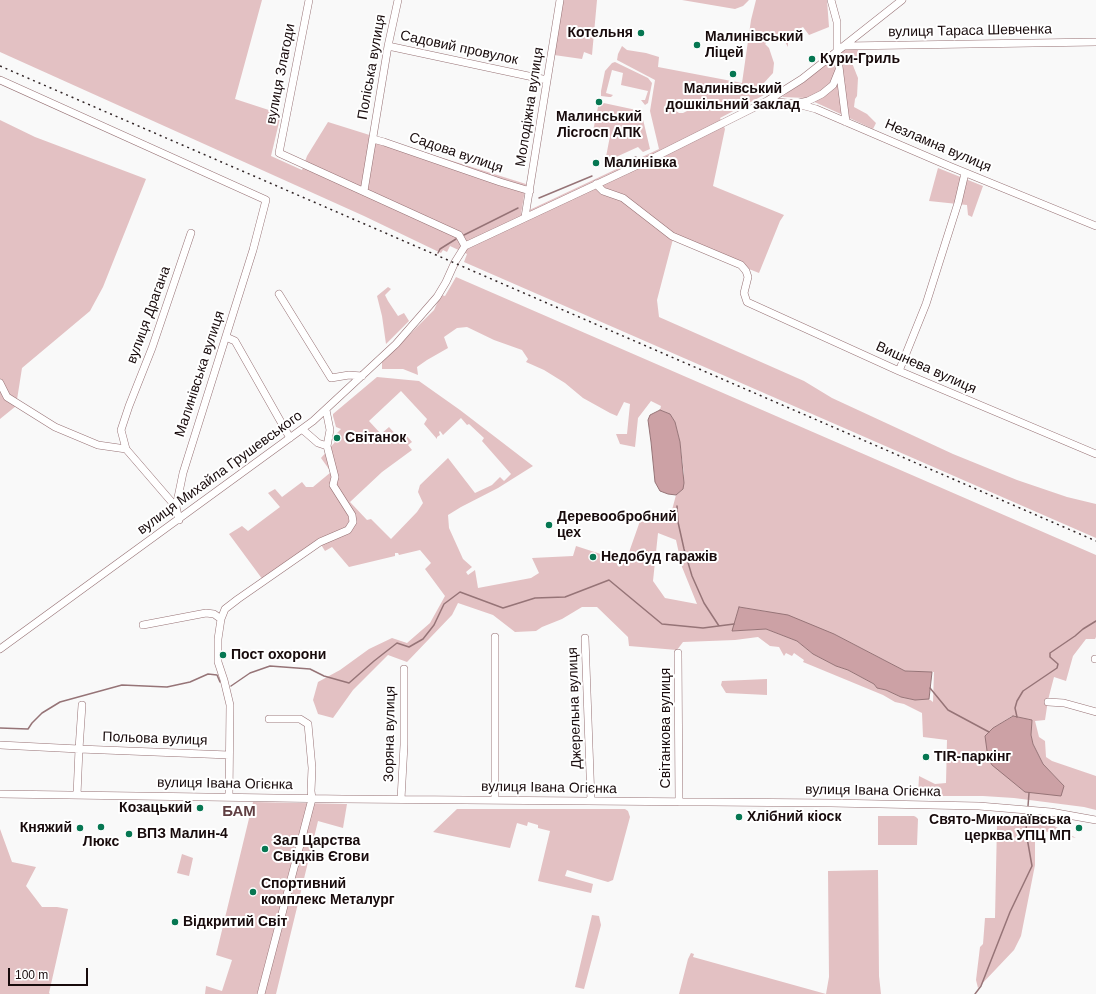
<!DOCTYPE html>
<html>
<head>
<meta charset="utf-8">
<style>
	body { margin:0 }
	#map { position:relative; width:1096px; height:994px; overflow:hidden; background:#f9f9f9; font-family:Arial,sans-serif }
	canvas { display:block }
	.scale { position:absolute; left:8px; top:968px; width:80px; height:18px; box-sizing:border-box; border:2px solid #180b0c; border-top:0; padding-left:5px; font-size:12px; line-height:14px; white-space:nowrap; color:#180b0c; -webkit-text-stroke:3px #fff; paint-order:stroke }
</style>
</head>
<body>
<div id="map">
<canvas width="1096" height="994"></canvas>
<div class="scale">100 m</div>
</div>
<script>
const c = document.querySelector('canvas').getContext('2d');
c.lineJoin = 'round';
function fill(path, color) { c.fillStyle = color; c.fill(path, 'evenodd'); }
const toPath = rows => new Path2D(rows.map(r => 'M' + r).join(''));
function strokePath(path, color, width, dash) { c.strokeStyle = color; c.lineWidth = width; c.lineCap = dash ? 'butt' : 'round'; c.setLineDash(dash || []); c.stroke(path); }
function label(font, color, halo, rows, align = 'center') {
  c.font = font + ' Arial,sans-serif'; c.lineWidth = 4; c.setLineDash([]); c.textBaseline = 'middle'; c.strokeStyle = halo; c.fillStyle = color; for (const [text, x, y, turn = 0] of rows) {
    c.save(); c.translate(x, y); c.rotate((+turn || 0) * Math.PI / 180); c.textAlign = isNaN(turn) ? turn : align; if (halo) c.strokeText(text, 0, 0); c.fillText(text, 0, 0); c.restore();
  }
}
fill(toPath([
	[0,0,262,0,235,99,281,114,271,156,302,170,307,156,328,122,526,184,521,214,659,149,650,111,655,80,617,60,618,54,622,46,627,50,646,53,659,57,658,67,742,83,751,20,756,0,827,0,829,27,809,35,803,27,799,29,801,33,788,39,788,47,781,35,773,37,765,44,769,48,774,63,773,73,762,85,764,95,720,118,725,129,713,186,784,215,780,221,759,273,673,239,657,300,659,317,804,381,832,398,953,454,1017,480,1067,497,1096,504,1096,538,464,262,467,254,450,246,447,252,443,250,441,253,364,216,0,52],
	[680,101,683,102,687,108,687,111,683,113,679,113,676,111,677,102],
	[563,0,597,0,592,55,584,52,582,59,554,55],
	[682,0,749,0,743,6,735,9],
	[848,47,858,50,857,58,852,63,858,78,857,96,855,99,854,107,867,114,876,123,873,129,806,98,782,97],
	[615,62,648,78,652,83,648,103,645,105,641,100,645,100,648,91,621,85,623,73,612,70,606,93,613,95,611,97,609,97,601,96,601,91,605,71,612,63],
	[599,102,641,111,650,149,643,152,638,147,605,162,610,136,593,131],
	[0,120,35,137,146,179,103,287,90,311,22,368,16,406,0,419],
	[938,168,983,186,972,217,968,215,967,205,929,201],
	[456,277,1096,555,1096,637,1095,639,1086,639,1073,656,1066,681,1054,677,1048,700,1045,720,1035,721,1039,737,1045,741,1046,757,1052,761,1096,776,1096,810,1084,807,1014,798,983,796,918,796,919,776,935,784,946,783,947,740,923,737,922,713,904,704,895,702,883,695,803,662,804,660,794,653,792,656,786,653,784,656,779,647,770,646,758,637,735,640,683,642,677,650,629,646,628,637,597,607,582,607,562,619,542,627,536,631,515,632,493,615,458,603,452,615,407,662,388,655,353,690,333,718,318,714,313,700,318,682,340,670,369,649,392,638,407,643,430,623,445,596,425,569,431,563,420,550,399,555,398,553,395,553,395,556,349,567,332,547,325,551,320,543,219,614,222,609,263,580,229,534,242,526,248,531,280,507,268,493,275,489,282,497,302,482,306,487,313,487,331,472,321,458,335,442,331,439,341,429,336,427,333,416,333,414,377,377,419,381,460,410,533,466,498,488,461,507,448,515,449,528,463,559,472,567,466,572,468,575,475,570,478,588,531,578,539,573,532,558,573,556,576,546,613,558,619,567,622,565,627,558,640,521,656,523,672,510,676,495,683,489,684,474,680,442,675,422,670,414,660,410,661,406,651,401,638,418,635,447,620,444,616,434,627,434,630,404,624,402,617,416,610,413,583,398,565,383,544,370,526,362,528,359,522,350,494,340,467,327,457,328,444,337,448,348,427,360,417,367,418,375,403,369,382,369,382,362,434,310,441,295,445,296],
	[401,391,427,419,424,424,437,439,437,437,440,435,439,432,440,431,443,435,461,418,467,425,469,424,484,438,482,441,511,474,504,481,500,477,492,485,475,493,448,458,420,485,418,492,423,503,417,512,391,539,371,519,367,520,350,502,382,472,412,450,408,445,412,442,406,435,400,439,389,427,381,434,369,421],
	[658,533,676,540,682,567,697,604,665,598,653,581],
	[739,607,764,611,834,634,905,671,934,672,933,702,929,699,915,700,901,697,886,690,877,688,874,684,848,670,836,666,813,654,797,641,766,629,733,631],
	[1012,716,1032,720,1031,735,1033,744,1043,764,1064,786,1025,792,1012,781,985,736,993,728],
	[388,287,391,289,385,295,388,301,398,316,404,313,409,321,386,344,382,316,377,296],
	[767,679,767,695,726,693,721,685,722,681],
	[253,802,347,804,343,828,318,821,276,994,205,994,206,986,222,991,232,960,216,955],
	[457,809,625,809,628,811,630,817,613,880,608,882,567,870,565,876,593,884,591,893,538,881,550,831,538,828,538,825,528,822,527,826,517,823,510,848,433,832],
	[878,816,914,816,916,817,918,819,917,845,878,845],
	[957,817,1038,817,1076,838,1035,829,1035,865,1021,936,1014,950,978,988,976,980,980,947,983,944,985,918,995,918,997,824,954,822],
	[0,829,12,862,36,867,26,886,42,907,57,907,68,909,49,993,50,994,0,994],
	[182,854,193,858,189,876,177,873],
	[878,870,879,976,881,994,679,994,688,959,691,953,694,954,693,957,826,994,829,977,828,871],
	[592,915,599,916,601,925,584,989,575,987]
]), '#e3c1c3');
const water = toPath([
	[660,410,670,414,675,422,680,442,684,483,683,489,676,495,668,494,660,491,655,482,651,442,648,420,650,415,660,410],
	[739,607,788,615,834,634,905,671,932,672,929,699,915,700,901,697,886,690,877,688,874,684,848,670,836,666,813,654,797,641,766,629,732,631,739,607],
	[1013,716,1032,720,1031,735,1033,744,1043,764,1064,786,1061,796,1025,792,992,765,988,758,985,736,993,728,1013,716]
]);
fill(water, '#cca1a5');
strokePath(water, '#967477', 1);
strokePath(toPath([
	[612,167,636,157],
	[539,198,592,176],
	[464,235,518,208],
	[438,253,440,249,456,239],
	[677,506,678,522,684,549,692,576,704,603,719,626],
	[231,686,250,673,270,666,310,669,324,676,349,683,374,661,397,643,409,647,423,639,434,625,444,604,460,592,503,608,535,598,565,597,609,580,662,624,703,628,734,624],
	[930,688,948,710,989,732],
	[1017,717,1015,708,1017,701,1023,691,1057,668,1058,664,1050,657,1050,653,1075,636,1083,629,1096,621],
	[0,728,28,729,32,723,42,713,60,702,122,685,167,687,190,682,208,674,217,675,220,682],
	[1028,806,1029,793],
	[975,994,981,986,1010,912,1032,866,1026,832,1027,815]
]), '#967477', 1.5);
const minor = toPath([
	[309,0,279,153,459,235,465,246],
	[831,0,837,22,837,51,846,122],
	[388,46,547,80],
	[845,46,1096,42],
	[0,80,266,200,253,250,183,473,176,507],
	[767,101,797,104,816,109,949,166,1096,226],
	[799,103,808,101,822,94,833,85,839,70],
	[373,139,384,142,500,182,530,191],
	[596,184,603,191,623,198,672,236,741,265,746,271,748,277,744,293,747,302,899,371,1096,454],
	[364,191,388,46,398,0],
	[525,217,560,0],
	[279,294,331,378,349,375,362,376],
	[226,337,235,341,290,438],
	[899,371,926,304,958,203,965,173],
	[0,383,7,397,55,427,98,445,126,449],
	[303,430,318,443,327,446],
	[179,520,176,507,126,449,121,430,129,406,152,348,191,233],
	[221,619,225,609,238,599,320,542,348,530,353,522,352,515,333,485,335,477,327,446,330,430,326,410],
	[143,625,206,613,214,614,221,619,218,639,218,662,224,680,230,705,229,797],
	[585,638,591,801],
	[0,649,313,421,396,344,437,297,446,282,455,262,465,246,655,157,767,101,802,79,902,0],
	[678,653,679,802],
	[1095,659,1096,659],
	[1048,702,1064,703,1096,712],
	[0,745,79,749,82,705],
	[0,794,343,799,831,803,979,806,1051,812,1096,820],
	[77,795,79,749,229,755],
	[401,799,404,745,404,669],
	[495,800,495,637],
	[261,994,312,799,311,791,312,768,308,724,300,719,269,719]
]);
strokePath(minor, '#977275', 8);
strokePath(minor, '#fff', 7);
strokePath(toPath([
	[0,66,1096,541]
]), '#322627', 1.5, [2, 4]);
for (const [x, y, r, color] of [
	[641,33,4,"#067752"],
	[697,45,4,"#067752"],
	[812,59,4,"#067752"],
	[733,74,4,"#067752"],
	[599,102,4,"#067752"],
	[596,163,4,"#067752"],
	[337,438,4,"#067752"],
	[549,525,4,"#067752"],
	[593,557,4,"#067752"],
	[223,655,4,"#067752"],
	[926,757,4,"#067752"],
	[200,808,4,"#067752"],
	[739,817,4,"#067752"],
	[101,827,4,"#067752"],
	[80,828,4,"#067752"],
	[1079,828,4,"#067752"],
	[129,834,4,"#067752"],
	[265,849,4,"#067752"],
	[253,892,4,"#067752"],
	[175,922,4,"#067752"]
]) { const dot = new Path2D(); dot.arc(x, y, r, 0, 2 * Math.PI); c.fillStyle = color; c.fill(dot); strokePath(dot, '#fff', 1.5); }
label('14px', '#180b0c', '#fff', [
	["вулиця Тараса Шевченка",970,31,-1],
	["Садовий провулок",459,48,12],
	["Поліська вулиця",372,67,-80],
	["вулиця Злагоди",281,74,-79],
	["Молодіжна вулиця",530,107,-81],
	["Незламна вулиця",938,146,23],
	["Садова вулиця",456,153,19],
	["вулиця Драгана",149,315,-70],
	["Вишнева вулиця",926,368,24],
	["Малинівська вулиця",200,374,-72],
	["вулиця Михайла Грушевського",220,473,-36],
	["Джерельна вулиця",575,708,-92],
	["Світанкова вулиця",666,728,-90],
	["Зоряна вулиця",390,734,-89],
	["Польова вулиця",155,739,2],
	["вулиця Івана Огієнка",225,784,1],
	["вулиця Івана Огієнка",549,788,1],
	["вулиця Івана Огієнка",873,791,1]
]);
label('bold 14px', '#180b0c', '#fff', [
	["Котельня",633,33,"right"],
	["Малинівський",705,37],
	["Ліцей",705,53],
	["Кури-Гриль",820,59],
	["Малинівський",733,89,"center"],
	["дошкільний заклад",733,105,"center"],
	["Малинський",599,117,"center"],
	["Лісгосп АПК",599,133,"center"],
	["Малинівка",604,163],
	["Світанок",345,438],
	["Деревообробний",557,517],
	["цех",557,533],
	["Недобуд гаражів",601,557],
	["Пост охорони",231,655],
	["TIR-паркінг",934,757],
	["Козацький",192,808,"right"],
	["Хлібний кіоск",747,817],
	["Свято-Миколаївська",1071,820,"right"],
	["церква УПЦ МП",1071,836,"right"],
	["Княжий",72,828,"right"],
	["ВПЗ Малин-4",137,834],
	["Зал Царства",273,841],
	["Свідків Єгови",273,857],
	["Люкс",101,842,"center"],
	["Спортивний",261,884],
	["комплекс Металург",261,900],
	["Відкритий Світ",183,922]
], 'left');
label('bold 15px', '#603f42', '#fff', [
	["БАМ",239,812]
]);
</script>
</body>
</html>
